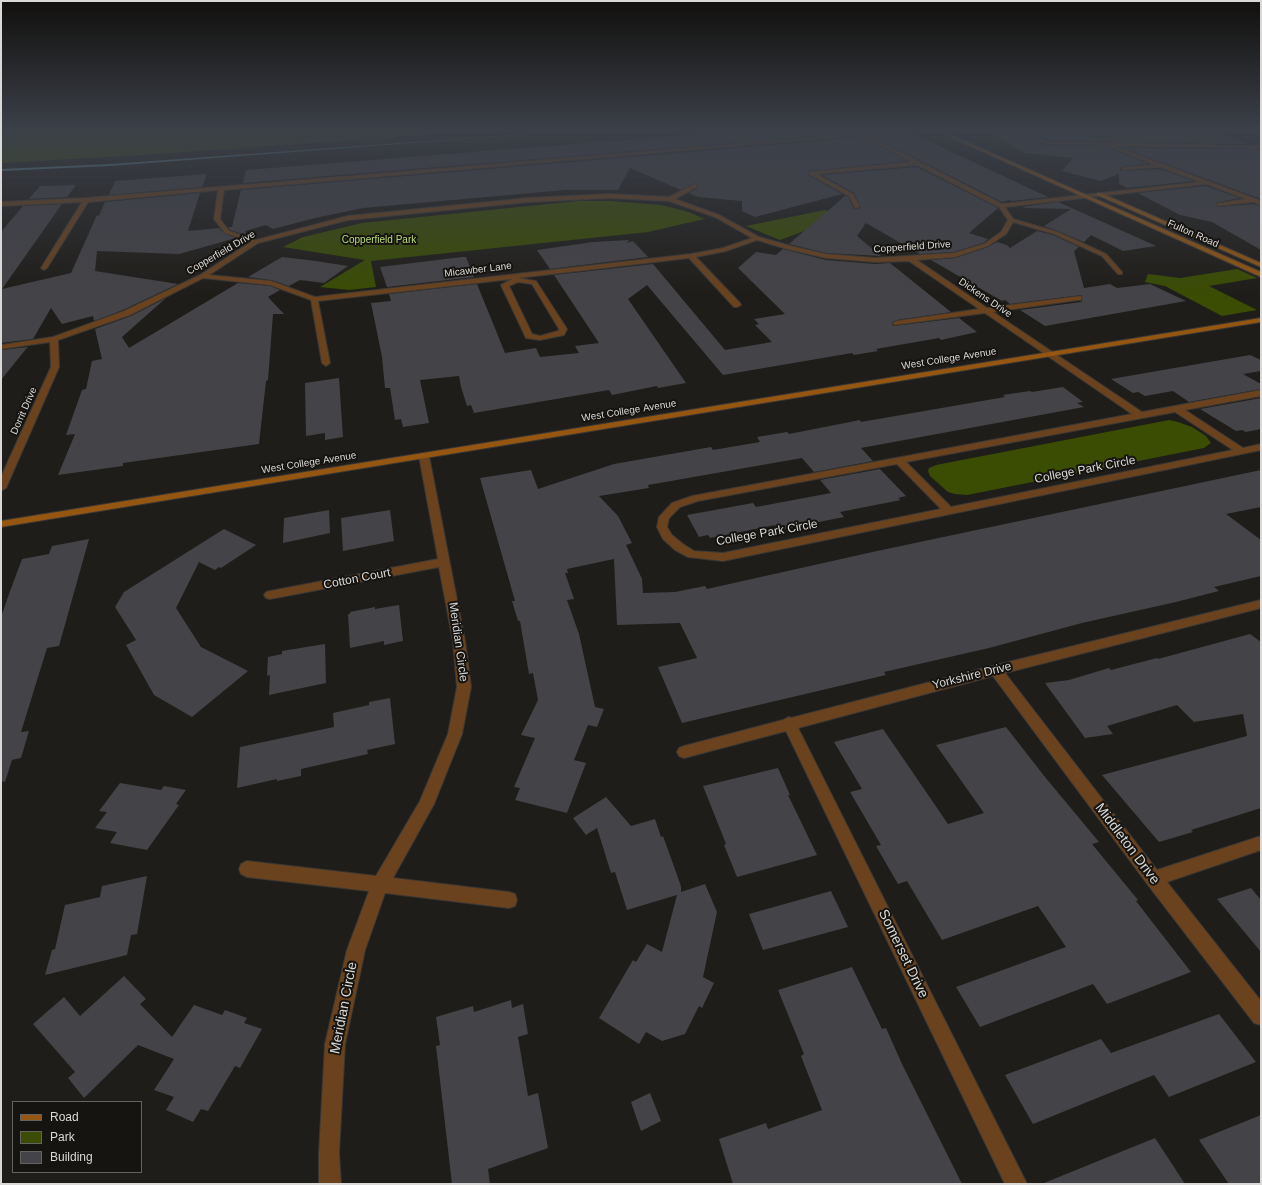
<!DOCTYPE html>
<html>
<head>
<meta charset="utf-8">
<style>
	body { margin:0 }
	#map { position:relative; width:1262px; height:1185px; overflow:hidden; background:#1f1d19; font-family:Arial,sans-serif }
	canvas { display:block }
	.frame { position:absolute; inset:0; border:2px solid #dbd9d7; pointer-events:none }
	.legend { position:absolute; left:12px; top:1101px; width:130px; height:72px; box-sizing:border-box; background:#161410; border:1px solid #656360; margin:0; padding:5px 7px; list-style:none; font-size:12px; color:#dbd9d7 }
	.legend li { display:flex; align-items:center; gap:8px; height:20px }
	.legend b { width:20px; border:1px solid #656360 }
</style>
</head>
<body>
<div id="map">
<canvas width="1262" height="1185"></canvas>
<div class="frame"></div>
<ul class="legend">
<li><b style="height:5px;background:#955611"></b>Road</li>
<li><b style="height:11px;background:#3a4d02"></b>Park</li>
<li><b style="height:11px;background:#444347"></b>Building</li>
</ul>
</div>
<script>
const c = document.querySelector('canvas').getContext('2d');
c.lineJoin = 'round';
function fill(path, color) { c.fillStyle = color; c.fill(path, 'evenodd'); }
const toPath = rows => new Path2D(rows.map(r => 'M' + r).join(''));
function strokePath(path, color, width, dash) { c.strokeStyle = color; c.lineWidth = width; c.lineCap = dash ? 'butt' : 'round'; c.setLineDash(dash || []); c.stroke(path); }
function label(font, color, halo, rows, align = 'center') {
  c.font = font + ' Arial,sans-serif'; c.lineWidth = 4; c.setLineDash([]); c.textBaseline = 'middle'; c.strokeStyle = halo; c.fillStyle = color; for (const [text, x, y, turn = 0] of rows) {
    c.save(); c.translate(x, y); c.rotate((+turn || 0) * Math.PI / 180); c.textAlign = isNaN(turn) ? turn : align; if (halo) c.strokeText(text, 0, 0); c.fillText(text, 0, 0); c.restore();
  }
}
fill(toPath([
	[1,132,466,132,144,155,1,163],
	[578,201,610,201,661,205,689,212,704,219,648,232,371,261,376,287,349,290,320,287,365,260,283,247,303,237,362,223],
	[825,210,844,216,780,240,746,226],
	[1237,269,1257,278,1209,286,1257,310,1222,316,1165,286,1145,282,1148,274,1180,278],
	[1169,420,1178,422,1192,427,1206,436,1211,443,1204,448,967,495,955,494,948,492,930,476,928,471,929,468,936,465]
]), '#3a4d02');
fill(toPath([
	[551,132,557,132,110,166,1,171,1,169,110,164,551,132]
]), '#5c90a3');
fill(toPath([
	[725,132,909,132,1048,197,1012,201,1009,200,1002,202,870,135,853,133,243,183,246,170],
	[988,132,1016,132,1016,133,1048,146,1104,146,1148,164,1124,166,1120,168,1121,171,1160,169,1194,181,1128,188,1119,184,1119,174,1101,181,1062,171,1073,158,1025,153],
	[1025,132,1102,132,1101,135,1109,141,1049,140],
	[1106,132,1192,132,1189,134,1189,136,1199,142,1120,142],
	[1192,132,1219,132,1247,144,1210,144],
	[853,138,866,139,907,161,809,171,808,175,842,194,755,217,742,211,742,201,698,197,689,193,698,188,698,185,696,183,681,190,630,168,618,190,565,190,363,208,315,218,273,229,266,225,245,231,246,235,230,230,228,227,232,227,241,190],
	[1123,148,1258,149,1261,151,1261,199],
	[917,167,998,208,969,233,988,239,983,243,954,252,920,254,866,223,857,236,881,256,826,253,789,244,845,196,848,197,854,209,861,208,854,193,822,175],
	[207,174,202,187,109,195,115,181],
	[76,185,67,197,29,199,40,186],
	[1206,186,1240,198,1218,202,1216,204,1216,207,1253,204,1261,206,1261,250,1212,222,1180,215,1138,193],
	[200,193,188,231,219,228,225,234,236,238,179,254,97,251,95,271,178,284,123,310,94,321,93,316,62,324,51,308,33,339,1,343,1,232,23,206,62,204,2,289,71,273,97,215,99,216,105,202],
	[1058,202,1083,213,1156,246,1123,251,1091,235,1084,242,1058,231,1044,226,1071,209,1026,208,1022,207],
	[1037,231,1053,235,1079,247,1074,251,1084,288,1110,284,1117,288,1150,284,1186,301,1045,326,1020,310,1081,302,1082,300,1082,295,1010,304,1005,300,1002,301,931,260,955,258,988,247,997,242,1007,245,1010,248],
	[629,240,627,243,633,241,648,257,550,269,537,250,593,242],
	[783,249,826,260,875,264,890,263,951,312,897,320,892,323,893,326,959,318,977,332,941,340,939,338,876,349,878,351,854,355,852,353,723,375,647,285,628,299,686,383,658,388,657,386,612,395,609,390,474,413,471,405,467,406,461,387,459,376,420,380,429,423,403,427,401,419,395,420,390,388,385,388,382,357,371,303,391,301,389,294,477,284,505,353,536,348,540,357,579,353,575,346,599,343,554,275,653,264,725,350,772,342,755,325,759,324,754,319,785,314,738,268,756,252,776,255],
	[282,257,316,261,348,266,324,283,300,280,289,286,271,280,248,277],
	[462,257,466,257,474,277,387,287,380,267],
	[238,283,270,286,280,290,268,297,284,314,273,314,268,380,266,381,259,444,123,463,123,466,58,475,75,434,66,435,82,390,86,389,92,361,102,359,95,329,131,316,166,298,122,337,129,348],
	[28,347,26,349,1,380,1,350],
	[1250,355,1261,360,1261,371,1243,374,1261,384,1261,389,1189,402,1173,391,1145,396,1138,392,1133,393,1111,379],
	[339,378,343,437,325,440,325,433,306,436,305,383],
	[1063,387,1083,402,1077,403,1084,407,861,448,873,461,814,472,802,458,648,485,649,488,599,496,618,516,632,543,626,545,642,579,643,593,675,592,705,586,707,589,877,551,1261,470,1261,507,1226,514,1261,540,1261,576,1214,587,1219,591,1176,602,1082,623,989,648,884,672,886,675,682,723,658,667,697,658,680,623,617,625,614,559,567,569,568,573,565,573,574,599,567,600,579,634,595,707,604,709,597,727,588,725,574,760,586,763,567,813,515,800,520,788,514,787,535,738,521,735,538,700,533,673,529,674,520,621,518,621,512,601,515,601,480,478,531,470,538,489,614,464,711,447,713,450,760,442,757,437,787,432,789,434,860,420,861,422,1005,397,1003,395,1030,391,1032,392],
	[1261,398,1261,429,1246,432,1242,430,1236,431,1200,409],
	[880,469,906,496,898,498,901,500,840,512,844,517,779,530,775,525,710,538,708,535,699,537,687,515,753,503,756,507,831,493,820,480],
	[329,510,330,533,283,543,284,518],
	[390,510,394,541,343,551,341,518],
	[224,529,256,545,221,568,219,567,215,570,199,562,176,608,201,647,248,671,192,717,154,695,126,645,136,640,115,607,124,592],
	[89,539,59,646,47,648,21,732,29,731,21,758,12,760,5,782,1,781,1,617,9,594,22,559,49,554,52,546],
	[399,605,403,641,384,645,384,641,350,648,348,614,350,614,350,612,375,607,375,609],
	[1250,634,1261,642,1261,808,1191,830,1193,832,1159,842,1102,775,1247,736,1243,714,1194,722,1177,705,1107,726,1113,734,1085,738,1045,683,1069,680,1109,668,1111,670,1157,658,1158,659],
	[325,644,326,683,269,695,270,675,267,676,268,657,282,654,282,651],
	[390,698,395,744,367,750,368,754,301,769,301,776,277,781,277,779,237,788,240,747,334,727,333,713,369,705,369,702],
	[1006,727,1045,777,1099,842,1092,844,1138,900,1136,901,1191,972,1107,1004,1093,984,980,1027,956,987,1066,947,1038,906,942,940,907,881,898,884,876,846,881,845,850,792,862,789,834,742,883,729,948,824,984,813,936,745],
	[778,768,790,795,788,795,817,855,737,877,724,845,726,844,703,786],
	[120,783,161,790,164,786,186,790,176,804,179,805,147,850,110,843,117,832,95,828,107,812,99,811],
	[606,797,631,826,655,819,661,837,663,836,681,886,681,892,705,884,717,912,703,977,714,983,702,1008,699,1006,685,1034,662,1041,646,1032,639,1044,599,1018,633,960,636,962,647,944,662,952,677,895,627,910,615,872,611,873,597,828,586,835,573,818],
	[147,876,137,934,131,935,127,955,45,975,52,950,55,949,65,905,100,897,102,886],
	[1251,888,1261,900,1261,952,1217,899],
	[831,891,848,927,763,950,749,914],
	[852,967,882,1029,886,1028,902,1064,962,1184,733,1184,719,1139,766,1123,768,1129,822,1110,801,1056,804,1054,778,990],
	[124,976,146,999,140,1004,172,1037,194,1005,222,1015,225,1010,247,1018,244,1023,262,1029,240,1068,235,1066,208,1111,201,1109,193,1122,166,1110,174,1097,154,1090,174,1059,138,1045,84,1098,68,1078,75,1072,33,1024,64,997,80,1016],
	[511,1000,512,1008,523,1004,528,1034,518,1037,528,1096,538,1093,548,1148,488,1169,490,1184,452,1184,436,1046,440,1045,436,1017,473,1006,474,1012],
	[1219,1014,1256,1062,1169,1097,1154,1075,1033,1124,1005,1075,1101,1039,1111,1053],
	[650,1093,661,1121,641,1131,631,1102],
	[1261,1115,1261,1184,1229,1184,1199,1140],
	[1155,1138,1185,1184,1044,1184,1044,1183]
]), '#444347');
const minor = toPath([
	[1017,132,1022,132,1049,142,1113,143,1102,134,1104,132,1120,143,1204,144,1190,135,1192,133,1210,145,1261,146,1261,148,1114,146,1256,199,1261,201,1261,205,1253,202,1217,206,1217,204,1219,203,1246,199,1206,184,1005,207,1013,219,1058,232,1106,254,1122,272,1122,274,1118,274,1102,256,1054,234,1013,222,1006,234,988,246,955,257,917,260,987,308,1081,296,1081,300,1078,300,993,312,1142,412,1261,390,1261,396,1185,410,1243,448,1261,444,1261,450,723,561,688,557,675,550,663,539,657,527,659,517,672,503,692,496,1132,414,985,313,894,325,893,323,897,321,979,309,909,261,875,262,826,258,787,249,757,240,726,251,696,257,740,303,741,305,737,307,734,307,689,258,518,278,536,281,567,329,564,335,540,340,526,338,501,285,512,279,318,301,330,363,326,366,322,363,311,300,270,285,203,278,130,315,58,340,59,367,6,488,1,491,1,477,51,367,50,342,1,349,1,345,53,337,124,311,200,275,251,242,225,233,214,219,218,190,88,202,47,268,44,270,41,268,82,202,1,206,1,202,86,198,853,134,869,136,1002,204,1200,182,1160,167,1122,170,1122,168,1124,167,1155,165,1104,145,1048,144,1017,132],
	[853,136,866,138,912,162,809,172,809,174,849,196,855,208,860,207,853,194,817,174,917,165,999,207,1008,220,1001,232,984,244,954,253,875,258,826,254,791,246,759,237,719,215,675,199,697,187,697,185,695,184,669,197,609,194,528,198,348,216,256,240,229,231,220,219,224,190,853,136],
	[609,198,669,201,715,217,752,238,723,248,691,254,315,297,271,281,209,275,258,243,348,220,528,202,609,198],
	[518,282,532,284,559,329,558,331,540,336,532,334,509,286,518,282],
	[1175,412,1233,450,951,507,906,462,1175,412],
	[897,464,941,509,723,553,694,551,683,544,672,535,667,527,669,518,680,507,698,501,897,464],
	[424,453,429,456,465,641,471,687,462,734,434,804,393,878,509,892,515,894,517,900,515,906,509,908,385,893,365,950,345,1044,339,1153,341,1184,319,1184,319,1153,325,1044,347,950,369,891,247,877,241,874,239,869,241,864,247,861,376,876,420,801,448,734,457,687,453,641,439,567,270,599,266,598,264,595,266,592,270,591,438,559,419,456,424,453],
	[1261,600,1261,608,1005,673,1157,870,1261,836,1261,850,1167,882,1261,1001,1261,1025,1254,1023,1148,885,993,676,798,728,1027,1184,1005,1184,786,731,684,758,679,756,677,752,679,748,684,746,783,720,789,717,791,718,996,665,1261,600]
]);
const secondary = toPath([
	[939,132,944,132,1261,272,1261,277,939,132],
	[1097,193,1101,193,1261,263,1261,267,1097,195,1097,193],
	[1261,318,1261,322,1,527,1,521,1261,318]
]);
strokePath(minor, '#393734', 2);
strokePath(secondary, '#393734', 2);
fill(minor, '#6a421e');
fill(secondary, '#955611');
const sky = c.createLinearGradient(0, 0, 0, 297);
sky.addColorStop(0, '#11100e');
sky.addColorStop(0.44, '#3c4049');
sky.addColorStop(1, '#3c404900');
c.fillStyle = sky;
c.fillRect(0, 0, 1262, 297);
label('10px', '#dbd9d7', '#161410', [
	["Fulton Road",1193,234,24],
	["Copperfield Drive",912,247,-4],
	["Copperfield Drive",221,253,-30],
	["Micawber Lane",478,270,-7],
	["Dickens Drive",985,298,34],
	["West College Avenue",949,359,-9],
	["Dorrit Drive",24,411,-66],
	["West College Avenue",629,411,-9],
	["West College Avenue",309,463,-9]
]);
label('10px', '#badb74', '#161410', [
	["Copperfield Park",379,240]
]);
label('12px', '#dbd9d7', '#161410', [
	["College Park Circle",1085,470,-11],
	["College Park Circle",767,533,-10],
	["Cotton Court",357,579,-11],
	["Meridian Circle",458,642,82],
	["Yorkshire Drive",972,676,-14]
]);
label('14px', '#dbd9d7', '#161410', [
	["Middleton Drive",1127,844,53],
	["Somerset Drive",903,954,64],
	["Meridian Circle",344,1008,-79]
]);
</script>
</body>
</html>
